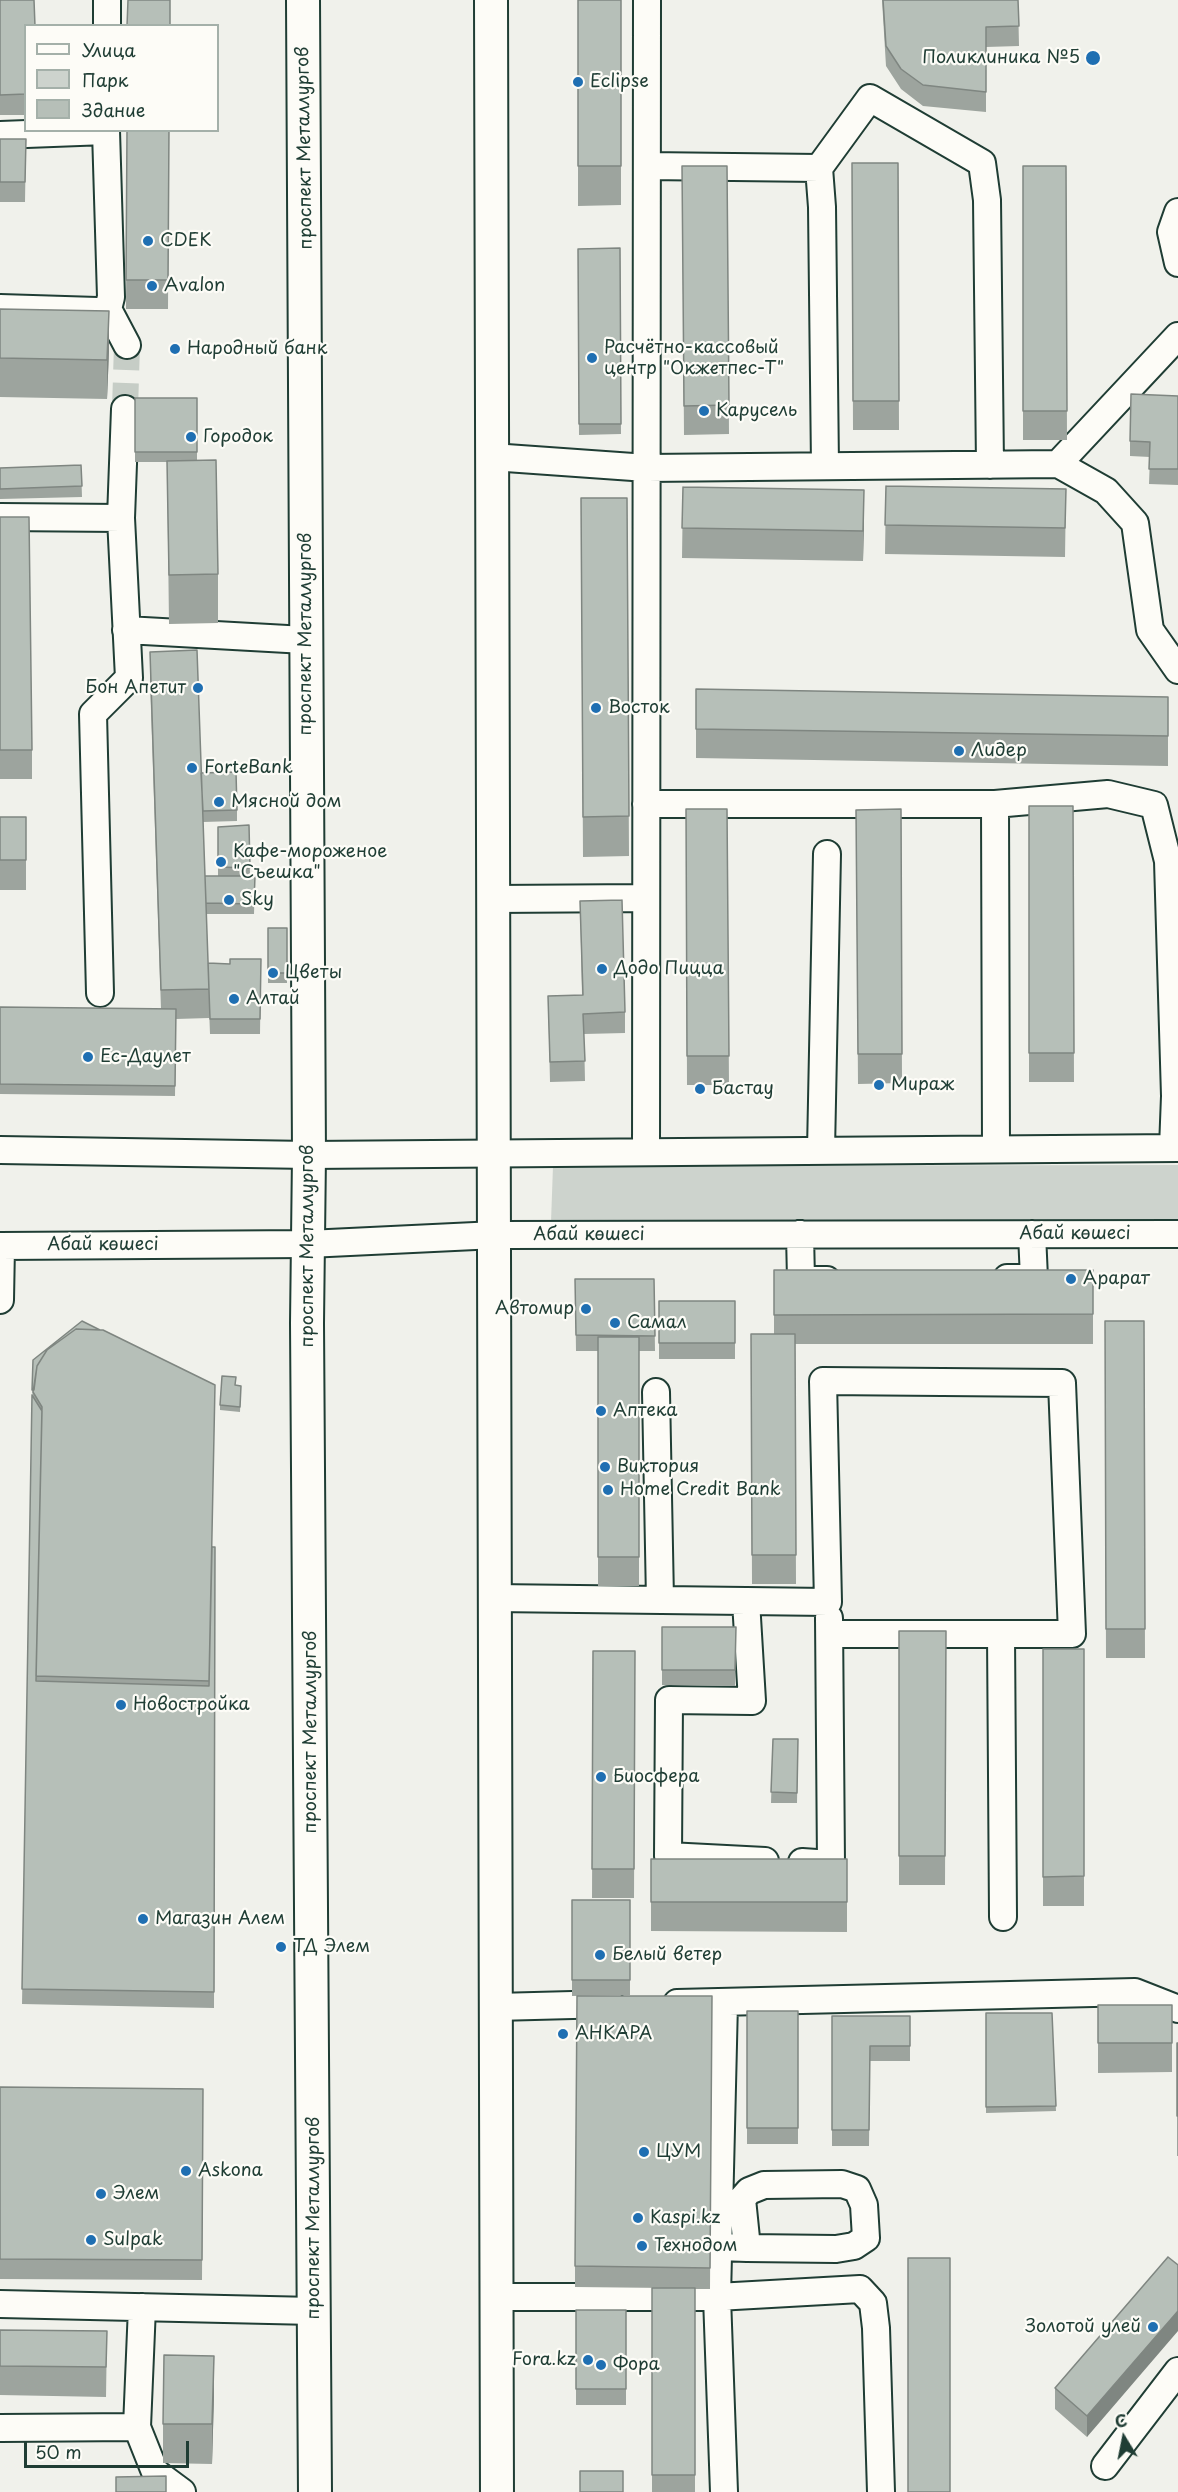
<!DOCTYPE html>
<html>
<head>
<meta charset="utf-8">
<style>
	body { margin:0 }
	#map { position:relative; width:1178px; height:2492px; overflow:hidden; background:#f0f1eb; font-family:"Playpen Sans",sans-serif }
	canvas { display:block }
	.legend { position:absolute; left:24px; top:24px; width:195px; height:108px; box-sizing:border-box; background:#fdfcf7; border:2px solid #a4b0a9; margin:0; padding:8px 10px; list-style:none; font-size:18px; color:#1f3d34 }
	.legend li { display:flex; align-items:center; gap:12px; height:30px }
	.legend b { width:30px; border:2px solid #a4b0a9 }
	.north { position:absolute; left:1094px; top:2408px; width:60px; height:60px; -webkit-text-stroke:4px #fdfcf7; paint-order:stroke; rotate:350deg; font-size:16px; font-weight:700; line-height:24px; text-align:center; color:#1f3d34 }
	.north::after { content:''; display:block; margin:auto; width:21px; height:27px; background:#1f3d34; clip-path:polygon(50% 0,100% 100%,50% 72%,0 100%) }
	.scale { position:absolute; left:24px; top:2441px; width:165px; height:27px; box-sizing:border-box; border:3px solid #1f3d34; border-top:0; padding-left:8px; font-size:18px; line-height:21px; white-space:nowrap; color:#1f3d34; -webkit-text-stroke:4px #fdfcf7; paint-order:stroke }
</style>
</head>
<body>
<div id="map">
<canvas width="1178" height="2492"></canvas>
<ul class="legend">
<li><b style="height:8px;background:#fdfcf7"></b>Улица</li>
<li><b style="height:16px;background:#cdd3cd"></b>Парк</li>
<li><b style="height:16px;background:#b6bfb8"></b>Здание</li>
</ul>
<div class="north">С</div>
<div class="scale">50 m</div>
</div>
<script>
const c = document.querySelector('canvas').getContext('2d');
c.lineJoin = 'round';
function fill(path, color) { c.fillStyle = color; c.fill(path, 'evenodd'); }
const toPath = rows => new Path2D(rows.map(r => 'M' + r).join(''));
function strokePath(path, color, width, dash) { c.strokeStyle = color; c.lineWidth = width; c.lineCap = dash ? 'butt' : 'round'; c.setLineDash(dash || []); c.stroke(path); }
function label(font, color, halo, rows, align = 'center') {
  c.font = font + ' "Playpen Sans",sans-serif'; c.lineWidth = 4.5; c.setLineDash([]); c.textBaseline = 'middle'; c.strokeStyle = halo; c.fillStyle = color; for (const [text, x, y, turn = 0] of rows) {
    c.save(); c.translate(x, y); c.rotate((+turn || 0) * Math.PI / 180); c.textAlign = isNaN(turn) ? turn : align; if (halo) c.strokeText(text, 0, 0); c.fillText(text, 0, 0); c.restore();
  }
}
fill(toPath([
	[1178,1165,1178,1221,551,1222,553,1166]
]), '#cdd3cd');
strokePath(toPath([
	[125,409,127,345]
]), '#c6cdc6', 26, [26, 13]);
const minor = toPath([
	[107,26,107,0],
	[0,135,106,131,111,297,108,309,97,311,0,308],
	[647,166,819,168,870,98,982,163,987,200,990,465],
	[819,168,822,207,825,466],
	[1178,212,1171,232,1178,263],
	[108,309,127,345],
	[492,457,647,468,1058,464,1178,336],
	[1058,464,1106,491,1135,523,1150,630,1178,670],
	[0,517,121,518],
	[126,630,305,640],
	[646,804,995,804,1108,794,1154,805,1168,861,1175,1096],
	[995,804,996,1149],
	[493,899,646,898],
	[100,993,93,714,129,678,121,518,125,409],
	[1173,1148,1175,1096,1178,1096],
	[0,1150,309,1155,1178,1148],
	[821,1150,827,854],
	[646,1151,647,0],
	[800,1234,801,1280,827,1280],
	[0,1246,308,1244,496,1235,1178,1234],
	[1007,1278,1034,1278,1032,1234],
	[0,1300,1,1246],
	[656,1392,660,1600],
	[494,1598,746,1601,752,1701,669,1700,668,1856,765,1861],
	[746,1601,828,1602,823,1381,1062,1383,1072,1634,830,1634],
	[1001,1634,1003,1917],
	[802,1862,831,1864,829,1618],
	[677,2003,1135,1992,1178,2009],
	[496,2007,611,2004],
	[718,2247,747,2248,836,2249,854,2246,866,2238,864,2205,857,2189,842,2184,764,2185,749,2191,742,2199,747,2248],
	[497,2297,717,2297,724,2002],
	[0,2304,314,2311],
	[137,2427,155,2472,182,2492],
	[0,2428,137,2427,142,2307],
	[1105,2466,1178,2371],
	[724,2492,717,2297,860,2289,873,2303,876,2328,881,2492]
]);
const major = toPath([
	[303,0,309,1155,307,1323,315,2492],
	[491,0,497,2492]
]);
strokePath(minor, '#1f3d34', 30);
strokePath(major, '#1f3d34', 36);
strokePath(minor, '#fdfcf7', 26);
strokePath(major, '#fdfcf7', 32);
fill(toPath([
	[0,0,26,26,26,115,0,115],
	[578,0,621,0,621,205,578,206],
	[882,0,1018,0,1019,46,986,47,986,112,923,106,901,89,886,66],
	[127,130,169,130,168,309,126,309],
	[0,139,26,139,25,202,0,202],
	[852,163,898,163,899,430,853,430],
	[682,166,727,166,729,434,684,435],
	[1023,166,1066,166,1067,440,1023,440],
	[620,248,621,434,579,435,578,249],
	[0,309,109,351,107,399,0,397],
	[1178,396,1178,485,1149,484,1150,457,1130,456,1130,441],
	[135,398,197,398,197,460,218,574,218,623,169,624,167,462,135,462],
	[81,465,82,497,0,499,0,468],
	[886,486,1066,489,1065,557,885,554],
	[683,487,864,520,863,561,682,558],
	[581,498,627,498,629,856,583,857],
	[0,517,32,750,32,779,0,779],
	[150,652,201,773,237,810,237,821,203,822,205,876,218,876,218,827,249,825,250,876,255,876,254,914,206,914,208,963,230,964,261,959,260,1034,210,1034,209,1007,209,1018,176,1019,175,1096,0,1094,0,1007,161,1009,150,681],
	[696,689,1168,697,1168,766,696,758],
	[1029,806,1073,806,1074,1082,1029,1082],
	[686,809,727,809,729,1085,687,1085],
	[901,809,902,1083,858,1084,856,810],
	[0,817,26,817,26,890,0,890],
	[580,901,625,1012,625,1033,584,1034,585,1081,550,1082,548,996,582,995],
	[268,928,287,928,287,983,268,983],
	[774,1270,1093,1270,1093,1344,795,1344,796,1584,752,1584,751,1334,774,1334],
	[575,1279,654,1279,655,1351,639,1351,639,1586,598,1586,598,1351,576,1351],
	[659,1301,735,1301,735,1359,659,1359],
	[1105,1321,1144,1321,1145,1658,1106,1658],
	[33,1360,213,1547,215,1547,214,2008,22,2004],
	[241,1386,240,1412,220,1410,220,1405],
	[662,1627,736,1627,735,1686,662,1685],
	[899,1631,946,1631,945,1885,899,1885],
	[1043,1649,1084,1649,1084,1906,1043,1906],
	[593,1651,635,1651,634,1898,592,1898],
	[773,1739,798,1739,797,1803,771,1803],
	[651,1859,847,1859,847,1932,651,1931],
	[572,1900,630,1900,630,1995,572,1996],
	[712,1996,710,2289,695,2289,695,2492,652,2492,652,2288,666,2288,575,2287,575,2266],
	[1098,2005,1172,2005,1172,2072,1098,2073],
	[747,2011,798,2011,798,2144,747,2144],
	[986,2013,1052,2013,1056,2111,986,2113],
	[832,2016,910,2016,910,2061,870,2061,869,2146,832,2146],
	[1177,2043,1178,2043,1178,2156,1177,2156],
	[0,2087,203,2089,202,2280,0,2279],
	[1168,2257,1087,2437,1055,2409,1055,2388],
	[576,2310,626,2310,626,2405,576,2405],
	[0,2330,107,2331,106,2397,0,2395],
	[214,2396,212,2464,163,2463,163,2424]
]), '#9da49e');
fill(toPath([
	[109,311,109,351,107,399,107,360],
	[864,490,864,520,863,561,863,531],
	[1178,2311,1178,2331,1087,2437,1087,2416],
	[214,2356,214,2396,212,2464,212,2424]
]), '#7f8681');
const building = toPath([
	[0,0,34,0,35,26,26,26,26,94,0,95,0,0],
	[128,0,170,0,170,26,127,26,128,0],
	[578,0,621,0,621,166,578,166,578,0],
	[883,0,1018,0,1019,26,986,27,986,92,923,85,901,69,886,46,883,0],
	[127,130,169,130,168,280,126,280,127,130],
	[0,139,26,139,25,182,0,182,0,139],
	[852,163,898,163,899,401,853,401,852,163],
	[682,166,727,166,729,405,684,406,682,166],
	[1023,166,1066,166,1067,411,1023,411,1023,166],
	[620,248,621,424,579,424,578,249,620,248],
	[0,309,109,311,107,360,0,358,0,309],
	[1131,394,1178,396,1178,469,1149,469,1150,442,1130,441,1131,394],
	[135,398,197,398,197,452,135,452,135,398],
	[216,460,218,574,169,575,167,461,216,460],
	[81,465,82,486,0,489,0,468,81,465],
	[886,486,1066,489,1065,528,885,525,886,486],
	[683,487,864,490,863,531,682,528,683,487],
	[581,498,627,498,629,816,583,817,581,498],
	[0,517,29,517,32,750,0,750,0,517],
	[197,650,209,989,161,990,150,652,197,650],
	[696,689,1168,697,1168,736,696,729,696,689],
	[236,772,237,810,203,811,201,773,236,772],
	[1029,806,1073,806,1074,1053,1029,1053,1029,806],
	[686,809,727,809,729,1056,687,1056,686,809],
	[901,809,902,1054,858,1054,856,810,901,809],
	[0,817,26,817,26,860,0,860,0,817],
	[249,825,250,868,218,867,218,827,249,825],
	[205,876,255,876,254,904,206,903,205,876],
	[622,900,625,1012,583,1014,585,1061,550,1062,548,996,583,995,580,901,622,900],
	[268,928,287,928,287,973,268,973,268,928],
	[230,959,261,959,260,1019,210,1019,208,963,230,964,230,959],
	[0,1007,176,1009,175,1086,0,1084,0,1007],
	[774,1270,1093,1270,1093,1314,774,1315,774,1270],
	[575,1279,654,1279,655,1336,576,1335,575,1279],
	[659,1301,735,1301,735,1343,659,1343,659,1301],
	[82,1321,100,1330,76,1329,47,1350,37,1366,34,1390,32,1390,33,1360,82,1321],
	[1105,1321,1144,1321,1145,1629,1106,1629,1105,1321],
	[76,1329,103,1330,215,1385,209,1681,36,1676,42,1407,33,1392,37,1366,47,1350,76,1329],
	[751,1334,795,1334,796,1555,752,1555,751,1334],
	[598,1337,639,1337,639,1557,598,1557,598,1337],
	[222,1376,236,1377,235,1385,241,1386,240,1407,220,1405,222,1376],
	[32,1395,42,1411,36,1681,209,1686,212,1547,215,1547,214,1992,22,1989,32,1395],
	[662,1627,736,1627,735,1670,662,1670,662,1627],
	[899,1631,946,1631,945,1856,899,1856,899,1631],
	[1043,1649,1084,1649,1084,1876,1043,1877,1043,1649],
	[593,1651,635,1651,634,1869,592,1869,593,1651],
	[773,1739,798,1739,797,1793,771,1792,773,1739],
	[651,1859,847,1859,847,1902,651,1902,651,1859],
	[572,1900,630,1900,630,1980,572,1980,572,1900],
	[577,1996,712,1996,710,2268,575,2266,577,1996],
	[1098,2005,1172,2005,1172,2043,1098,2043,1098,2005],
	[747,2011,798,2011,798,2128,747,2128,747,2011],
	[986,2013,1052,2013,1056,2106,986,2107,986,2013],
	[832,2016,910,2016,910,2046,870,2046,869,2130,832,2130,832,2016],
	[1177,2043,1178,2043,1178,2116,1177,2116,1177,2043],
	[0,2087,203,2089,202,2260,0,2259,0,2087],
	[1168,2257,1178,2265,1178,2311,1087,2416,1055,2388,1168,2257],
	[908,2258,950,2258,950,2492,908,2492,908,2258],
	[652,2288,695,2288,695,2475,652,2475,652,2288],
	[576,2310,626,2310,626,2389,576,2389,576,2310],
	[0,2330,107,2331,106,2367,0,2366,0,2330],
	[164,2355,214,2356,212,2424,163,2424,164,2355],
	[580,2471,623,2471,623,2492,580,2492,580,2471],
	[166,2476,166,2492,116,2492,116,2477,166,2476]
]);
fill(building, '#b6bfb8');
strokePath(building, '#7f8681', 1.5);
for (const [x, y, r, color] of [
	[1093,58,8,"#1f6fb2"],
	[578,82,6,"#1f6fb2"],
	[148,241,6,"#1f6fb2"],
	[152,286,6,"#1f6fb2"],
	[175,349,6,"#1f6fb2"],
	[592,358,6,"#1f6fb2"],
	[704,411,6,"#1f6fb2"],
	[191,437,6,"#1f6fb2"],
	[198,688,6,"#1f6fb2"],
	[596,708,6,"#1f6fb2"],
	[959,751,6,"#1f6fb2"],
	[192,768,6,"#1f6fb2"],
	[219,802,6,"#1f6fb2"],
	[221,862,6,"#1f6fb2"],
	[229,900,6,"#1f6fb2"],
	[602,969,6,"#1f6fb2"],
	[273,973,6,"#1f6fb2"],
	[234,999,6,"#1f6fb2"],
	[88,1057,6,"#1f6fb2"],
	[879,1085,6,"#1f6fb2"],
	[700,1089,6,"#1f6fb2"],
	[1071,1279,6,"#1f6fb2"],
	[586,1309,6,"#1f6fb2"],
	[615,1323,6,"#1f6fb2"],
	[601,1411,6,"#1f6fb2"],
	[605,1467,6,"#1f6fb2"],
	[608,1490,6,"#1f6fb2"],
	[121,1705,6,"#1f6fb2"],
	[601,1777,6,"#1f6fb2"],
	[143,1919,6,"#1f6fb2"],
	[281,1947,6,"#1f6fb2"],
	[600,1955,6,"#1f6fb2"],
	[563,2034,6,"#1f6fb2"],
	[644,2152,6,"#1f6fb2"],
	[186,2171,6,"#1f6fb2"],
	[101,2194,6,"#1f6fb2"],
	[638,2218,6,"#1f6fb2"],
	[91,2240,6,"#1f6fb2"],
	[642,2246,6,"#1f6fb2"],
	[1153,2327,6,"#1f6fb2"],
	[588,2360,6,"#1f6fb2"],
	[601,2365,6,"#1f6fb2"]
]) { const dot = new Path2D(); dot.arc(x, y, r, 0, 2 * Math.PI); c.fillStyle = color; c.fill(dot); strokePath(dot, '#fdfcf7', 2); }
label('18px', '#1f3d34', '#fdfcf7', [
	["Поликлиника №5",1080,58,"right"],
	["Eclipse",590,82],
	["CDEK",160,241],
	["Avalon",164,286],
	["Расчётно-кассовый",604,348],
	["центр \"Окжетпес-Т\"",604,369],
	["Народный банк",187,349],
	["Карусель",716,411],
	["Городок",203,437],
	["Бон Апетит",186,688,"right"],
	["Восток",608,708],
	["Лидер",971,751],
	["ForteBank",204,768],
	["Мясной дом",231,802],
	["Кафе-мороженое",233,852],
	["\"Cъешка\"",233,873],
	["Sky",241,900],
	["Додо Пицца",614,969],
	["Цветы",285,973],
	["Алтай",246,999],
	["Ес-Даулет",100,1057],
	["Мираж",891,1085],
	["Бастау",712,1089],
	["Арарат",1083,1279],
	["Автомир",574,1309,"right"],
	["Самал",627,1323],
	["Аптека",613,1411],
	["Виктория",617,1467],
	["Home Credit Bank",620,1490],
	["Новостройка",133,1705],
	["Биосфера",613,1777],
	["Магазин Алем",155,1919],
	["ТД Элем",293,1947],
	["Белый ветер",612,1955],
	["АНКАРА",575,2034],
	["ЦУМ",656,2152],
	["Askona",198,2171],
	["Элем",113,2194],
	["Kaspi.kz",650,2218],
	["Sulpak",103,2240],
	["Технодом",654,2246],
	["Золотой улей",1141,2327,"right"],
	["Fora.kz",576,2360,"right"],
	["Фора",613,2365]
], 'left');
label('18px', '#1f3d34', '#fdfcf7', [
	["проспект Металлургов",305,148,-91],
	["проспект Металлургов",306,634,-90],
	["Абай көшесі",1075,1234],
	["Абай көшесі",589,1235],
	["Абай көшесі",103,1245],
	["проспект Металлургов",308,1246,-90],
	["проспект Металлургов",311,1732,-90],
	["проспект Металлургов",314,2218,-90]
]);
</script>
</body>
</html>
